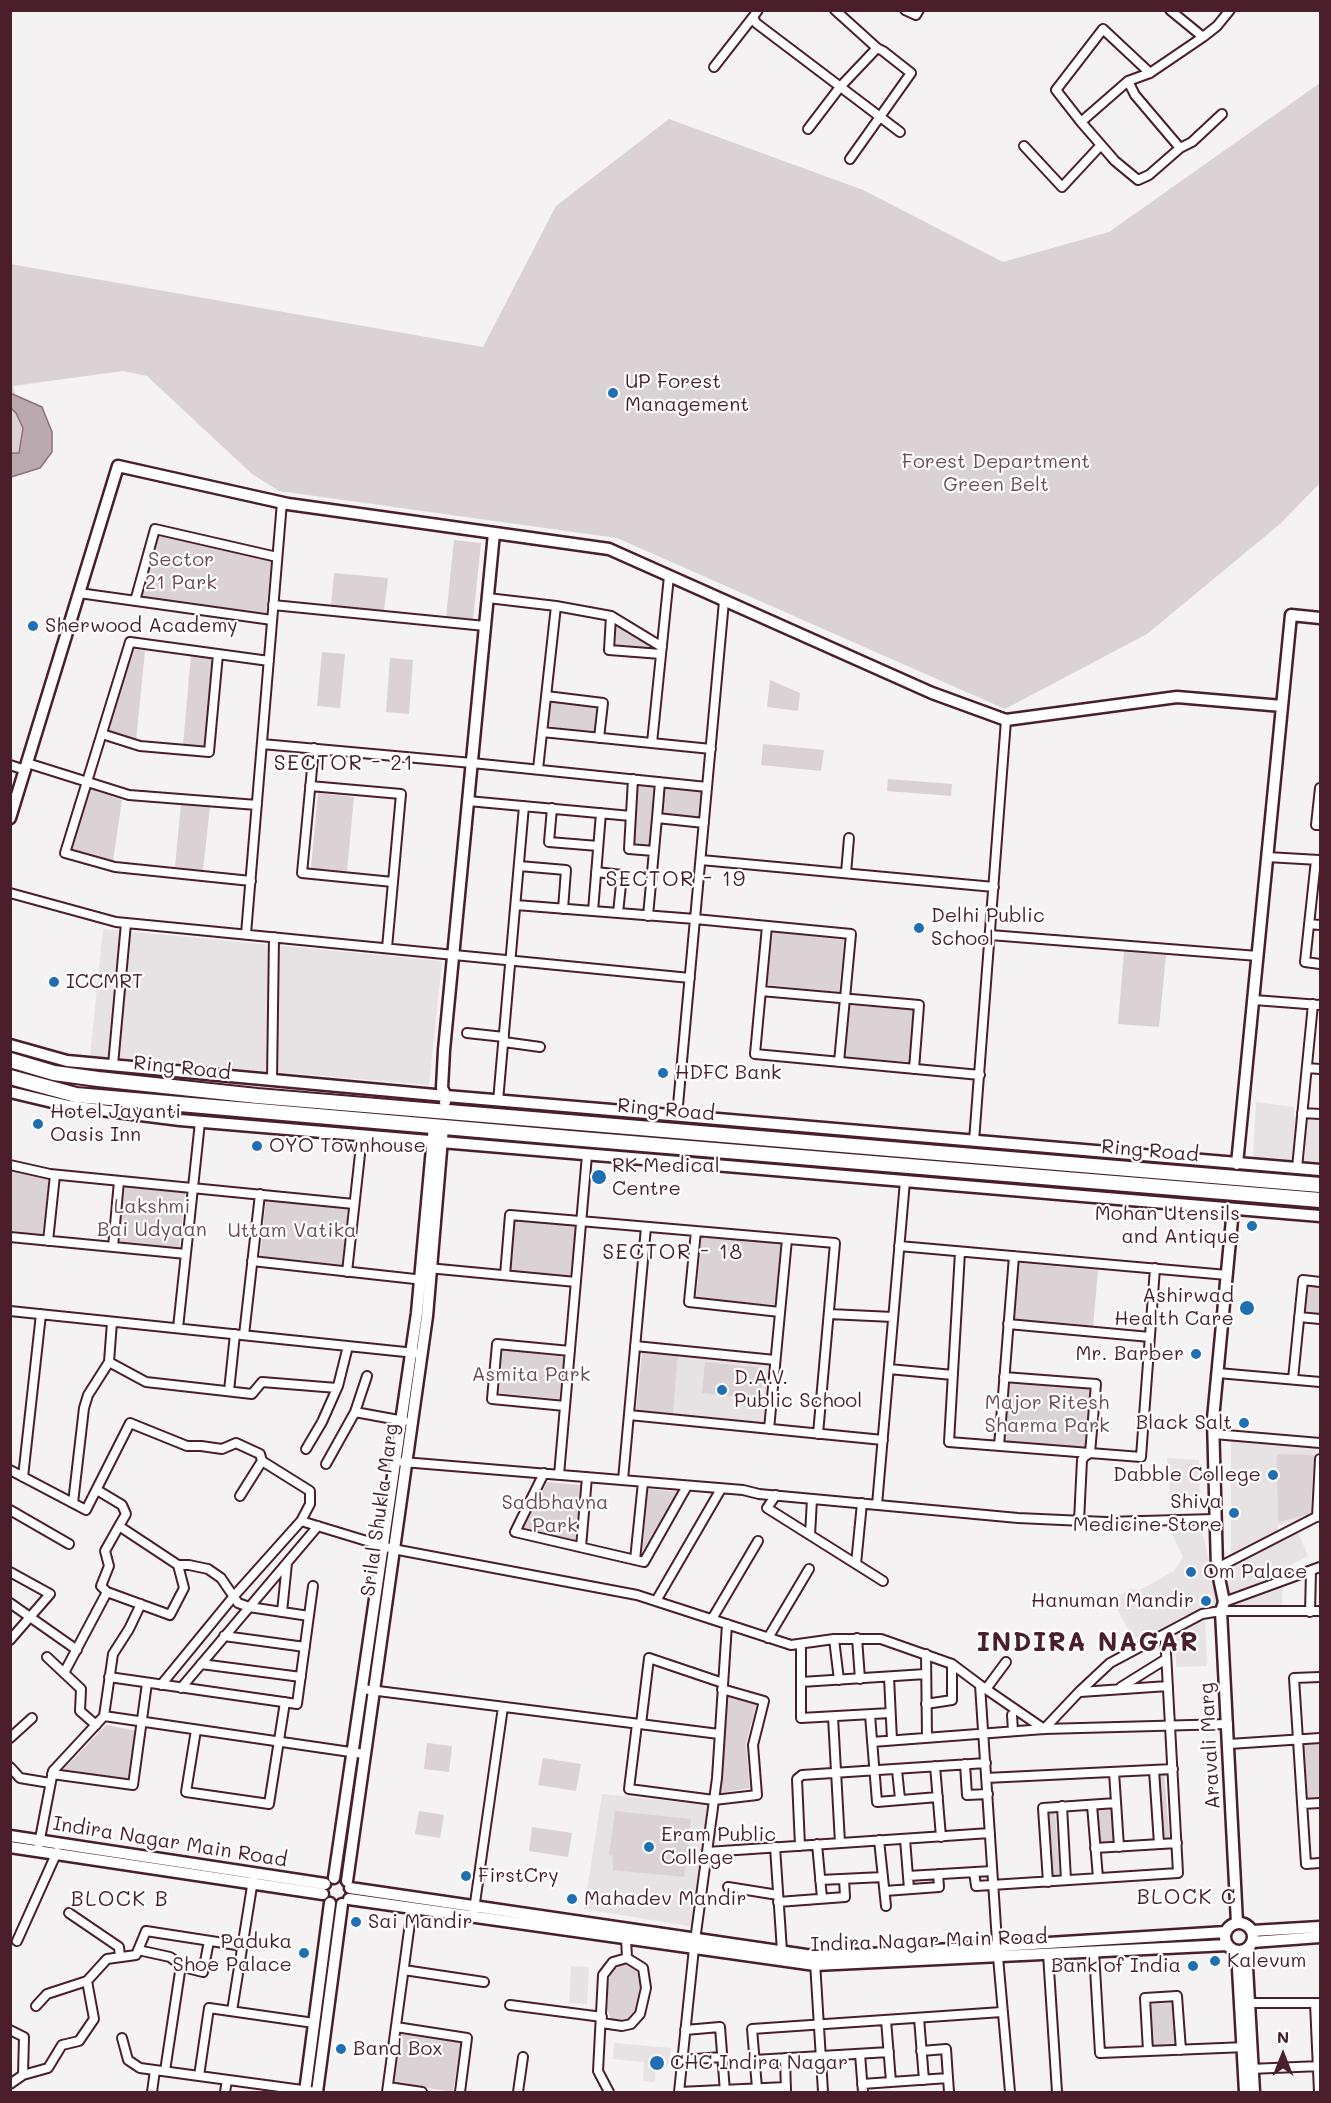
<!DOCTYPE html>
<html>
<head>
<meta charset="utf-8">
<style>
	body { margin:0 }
	#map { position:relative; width:1331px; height:2103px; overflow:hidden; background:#f4f2f2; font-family:Mali,sans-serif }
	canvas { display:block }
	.frame { position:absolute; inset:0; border:12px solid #4a1f2b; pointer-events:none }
	.north { position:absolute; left:1253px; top:2025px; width:60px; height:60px; -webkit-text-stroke:4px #fff; paint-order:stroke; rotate:0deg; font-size:16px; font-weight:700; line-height:24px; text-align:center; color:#4a1f2b }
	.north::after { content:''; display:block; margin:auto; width:21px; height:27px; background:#4a1f2b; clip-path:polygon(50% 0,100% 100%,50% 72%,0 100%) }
</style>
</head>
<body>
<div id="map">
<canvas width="1331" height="2103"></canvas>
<div class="frame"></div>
<div class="north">N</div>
</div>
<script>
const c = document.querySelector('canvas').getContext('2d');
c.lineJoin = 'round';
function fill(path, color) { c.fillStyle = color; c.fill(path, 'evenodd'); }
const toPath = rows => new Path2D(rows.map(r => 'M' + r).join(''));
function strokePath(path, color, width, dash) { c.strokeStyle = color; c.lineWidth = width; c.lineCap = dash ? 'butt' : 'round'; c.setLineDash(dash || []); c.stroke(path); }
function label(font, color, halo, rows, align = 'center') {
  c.font = font + ' Mali,sans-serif'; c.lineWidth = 4.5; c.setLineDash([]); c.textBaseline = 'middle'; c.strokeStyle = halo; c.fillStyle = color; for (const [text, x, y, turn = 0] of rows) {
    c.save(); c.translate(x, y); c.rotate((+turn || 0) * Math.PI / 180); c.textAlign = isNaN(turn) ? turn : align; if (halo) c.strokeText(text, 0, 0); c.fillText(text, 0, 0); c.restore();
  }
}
fill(toPath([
	[103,929,442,961,429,1085,90,1056],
	[1256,1102,1294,1107,1294,1116,1320,1119,1320,1163,1253,1158],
	[678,1356,771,1364,765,1425,673,1415],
	[1231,1440,1316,1446,1312,1516,1278,1525,1277,1543,1298,1532,1308,1556,1283,1569,1282,1606,1237,1611,1232,1600,1226,1578,1231,1557],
	[1167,1458,1199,1460,1200,1510,1171,1509],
	[1167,1523,1198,1523,1205,1542,1214,1585,1221,1606,1198,1615,1183,1616,1168,1626,1133,1639,1112,1599,1131,1589,1140,1590,1174,1571,1183,1557],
	[1205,1616,1207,1666,1176,1667,1175,1631],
	[602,1794,709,1805,695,1927,584,1909],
	[571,1966,589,1967,587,2004,569,2003],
	[614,2043,671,2048,669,2064,656,2063,655,2082,643,2081,644,2062,613,2059]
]), '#e7e2e3');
fill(toPath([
	[1320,83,1320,483,1280,524,1147,634,1005,709,617,538,279,491,252,474,147,376,123,371,13,386,23,428,19,453,11,453,10,264,483,347,556,206,669,119,863,190,1003,262,1109,232],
	[159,535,271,561,266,614,142,597],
	[454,540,481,543,473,620,446,617],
	[334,573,388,578,384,611,331,605],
	[616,623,653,649,615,646],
	[133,649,145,651,136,741,107,732],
	[322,652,345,654,340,708,317,706],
	[191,655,213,657,205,747,183,745],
	[390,658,413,660,409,714,386,712],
	[770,680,800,693,798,711,767,707],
	[551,701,599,706,596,732,548,726],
	[763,744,824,750,821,771,761,765],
	[888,779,952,784,951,796,887,791],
	[638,784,701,791,697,819,656,816,652,847,632,846],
	[90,789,122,800,113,861,71,850],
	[318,793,354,797,347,871,311,868],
	[181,804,210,807,203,870,175,867],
	[773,932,844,940,839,992,767,985],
	[1124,952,1166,955,1159,1027,1118,1024],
	[849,1005,913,1010,909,1062,845,1057],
	[11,1170,49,1179,42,1235,11,1231],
	[125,1187,185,1193,179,1249,119,1243],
	[266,1200,348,1209,342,1265,260,1256],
	[514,1220,577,1225,572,1278,509,1272],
	[702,1235,782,1243,776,1305,696,1298],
	[1019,1263,1098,1270,1093,1327,1013,1321],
	[1306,1286,1320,1287,1320,1315,1304,1314],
	[503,1350,564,1357,559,1399,499,1393],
	[642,1352,678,1356,673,1415,636,1412],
	[705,1362,764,1368,761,1399,702,1393],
	[1008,1382,1090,1388,1085,1447,1003,1441],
	[1277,1454,1314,1455,1310,1514,1278,1522],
	[547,1482,581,1485,575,1541,523,1529],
	[648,1489,679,1492,642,1552],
	[728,1695,757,1702,746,1744,750,1788,721,1793],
	[106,1725,137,1731,129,1781,63,1770],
	[427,1743,452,1746,449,1772,424,1769],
	[1320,1743,1320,1800,1306,1801,1303,1744],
	[543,1758,581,1764,576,1791,538,1785],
	[1164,1773,1170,1843,1154,1844,1149,1774],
	[1114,1807,1117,1846,1095,1848,1092,1809],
	[419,1811,444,1815,440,1838,415,1834],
	[615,1811,691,1819,684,1877,613,1870,613,1856,609,1855],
	[1055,1811,1060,1880,1044,1881,1039,1812],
	[532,1827,572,1833,568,1857,529,1851],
	[625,1964,636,1970,641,1983,638,2005,633,2015,627,2022,618,2022,611,2018,607,2010,608,1983,612,1970],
	[1173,2003,1175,2045,1152,2046,1150,2004],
	[402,2033,461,2042,453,2092,394,2083]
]), '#dbd2d5');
const water = toPath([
	[10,393,42,407,52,432,52,452,40,468,11,477,11,453,19,453,23,428,16,413,11,408,10,393]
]);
fill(water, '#baa9ae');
strokePath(water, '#8d727a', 1.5);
const street = toPath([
	[758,10,753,17,756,23,900,132],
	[835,10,877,48,883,51,911,73,850,159],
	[905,10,916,15,919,10],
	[1170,10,1203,37],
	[714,67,753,17],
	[1150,73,1103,29,1056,90,1081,122,1128,81,1150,73,1203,37,1217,26,1230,10],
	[1128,81,1135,95,1180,148],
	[1081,122,1115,161,1138,180,1149,175,1180,148,1192,142,1222,114],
	[808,129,840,87,877,48],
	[1024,146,1062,187,1101,145],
	[79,593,272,620],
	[488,598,556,606,611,616,662,647],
	[135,601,155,529,277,557],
	[273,605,485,626],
	[611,616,609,650,661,654],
	[546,696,603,703,599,738],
	[542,732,711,749],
	[102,734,140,746,209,752,218,654],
	[652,743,669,576],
	[262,744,472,763,707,787],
	[314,748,302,873,393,882],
	[27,763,129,795,257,805],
	[10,765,25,770],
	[538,769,556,606],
	[633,779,629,849,654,851],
	[310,786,401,794,387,948],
	[1320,788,1316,825,1320,825],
	[468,801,631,816],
	[552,808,549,842,598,846],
	[657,818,660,782],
	[1267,857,1319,860],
	[701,860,994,887],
	[1316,860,1305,962,1320,964],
	[519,866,566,870,563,909],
	[596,872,622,875,618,913],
	[846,873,849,838],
	[251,881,115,867,65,853,130,642,269,661],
	[10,893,116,922,690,978],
	[516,905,695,919,851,934,839,1062],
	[593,911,601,813],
	[648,916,657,818,704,823],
	[1309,924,1320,925],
	[767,926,755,1054,980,1075],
	[246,934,282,502],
	[990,935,1258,956],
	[761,991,919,1005,914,1069],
	[1254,1000,1320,1005],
	[467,1033,504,1037],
	[504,1042,540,1047],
	[113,1065,126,923],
	[1307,1068,1320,1069],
	[272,1080,274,937],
	[498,1101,524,806],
	[1302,1113,1320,1114],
	[677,1116,724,601],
	[974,1141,1006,720],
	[10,1165,50,1174,354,1204],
	[1297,1168,1313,1004],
	[696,1231,689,1302,780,1312],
	[10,1237,186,1254],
	[48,1241,55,1175],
	[899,1246,1227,1275],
	[113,1247,119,1181],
	[960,1252,949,1442,1141,1457,1155,1268],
	[252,1261,424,1280],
	[428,1268,576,1282],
	[347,1272,362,1136],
	[505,1275,510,1215,835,1243,818,1434],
	[10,1311,415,1353],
	[829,1314,893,1317],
	[1299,1317,1320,1319],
	[1008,1324,1150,1337],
	[178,1328,200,1122],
	[244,1335,260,1194],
	[635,1346,775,1360],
	[109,1362,146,1382,252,1394,262,1382,337,1388],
	[889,1369,953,1375],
	[1218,1373,1320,1382],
	[1004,1377,1096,1384,1090,1453,1085,1456,1082,1460,1079,1521],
	[1293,1379,1303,1280,1320,1282],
	[229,1391,235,1334],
	[565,1406,492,1399,497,1344,570,1351],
	[355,1412,404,1421],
	[629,1415,883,1440],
	[769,1429,787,1239],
	[1214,1434,1320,1443],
	[999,1446,1014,1256],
	[306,1449,322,1422,338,1386,348,1346],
	[403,1462,743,1490,759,1494,1018,1518,1106,1522,1215,1519],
	[326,1464,355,1412,367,1376],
	[10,1470,86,1510,130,1423,187,1446,201,1446,222,1449,236,1443,260,1454,262,1461,310,1491,310,1504,301,1521,234,1596,161,1685],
	[544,1473,515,1532,644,1562,687,1486],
	[559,1475,587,1155],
	[23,1477,41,1314],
	[623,1480,646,1227],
	[97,1490,122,1505,126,1514,119,1526,105,1551,109,1566,101,1586,107,1592,170,1615,184,1588,178,1565,119,1526],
	[776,1495,767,1508,883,1581],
	[240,1496,262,1461],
	[73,1503,84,1408,88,1395,109,1362,112,1322],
	[877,1505,905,1181],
	[10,1510,69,1544],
	[1317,1517,1320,1459],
	[301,1521,393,1549,637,1595,791,1645,834,1639,881,1639,952,1664,980,1685,998,1957,1010,2092],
	[810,1535,812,1499],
	[581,1547,587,1477],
	[635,1560,643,1482],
	[856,1564,862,1503],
	[178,1565,189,1565,208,1569,221,1578,238,1603,249,1607,309,1616],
	[1217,1568,1320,1515],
	[10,1572,50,1594,10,1640],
	[656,1601,721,1489],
	[1224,1602,1320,1567],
	[10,1603,77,1650],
	[282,1612,287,1563],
	[1310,1612,1311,1571],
	[712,1619,758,1541],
	[224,1636,305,1647],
	[768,1638,809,1569],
	[857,1638,860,1679],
	[834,1639,839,1680],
	[801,1644,801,1718,890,1713],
	[926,1654,927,1737],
	[47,1657,81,1689,80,1711,96,1725],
	[201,1664,301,1677],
	[64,1673,107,1592],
	[109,1677,297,1704,313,1586],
	[889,1677,892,1740],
	[1320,1677,1294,1678,1306,1864,1320,1863],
	[801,1682,926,1674],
	[980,1685,1044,1729,1078,1693,1110,1663,1202,1614,1221,1611,1320,1611],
	[1121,1687,1166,1659],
	[181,1688,318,1526],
	[362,1689,719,1734],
	[986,1689,1006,1662],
	[1080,1692,1168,1686],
	[926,1704,952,1700,952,1664],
	[870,1715,877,1802,938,1797],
	[1012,1715,1013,1731],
	[104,1716,113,1654,129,1629,141,1604],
	[833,1717,840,1843],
	[637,1724,629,1789,714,1800,757,1795,753,1745,764,1701,722,1689],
	[641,1724,649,1658,723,1683],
	[196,1730,186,1792,269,1804,285,1702],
	[10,1738,32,1718],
	[872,1742,1044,1729,1228,1724],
	[1229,1744,1320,1738],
	[965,1764,967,1795,988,1794],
	[935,1766,941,1837],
	[10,1767,20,1778,50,1783],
	[897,1770,900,1799],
	[1154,1770,1159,1844],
	[1114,1772,1119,1847],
	[52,1774,133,1785,147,1683],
	[986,1778,1173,1769],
	[1302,1804,1320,1803],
	[1092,1805,1098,1878],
	[1062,1806,1066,1880],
	[905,1839,909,1889],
	[879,1840,886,1906],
	[39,1844,53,1771,104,1716,364,1754],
	[817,1844,822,1898],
	[800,1846,797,1779,802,1775,986,1763],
	[775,1847,782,1951],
	[1095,1848,1177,1843],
	[707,1852,990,1833],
	[974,1872,976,1886,1178,1873,1165,1634],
	[908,1876,992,1871],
	[820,1880,883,1877],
	[1048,1882,1043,1808,1116,1803],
	[728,1887,778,1895],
	[885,1891,939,1887,938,1874],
	[778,1902,845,1897,844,1879],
	[474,1910,503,1707],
	[69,1913,119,1947,120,1957],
	[626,1938,627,1958],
	[17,1941,57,1852],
	[138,1950,170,1957,183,1967,203,1972,209,1941],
	[1094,1952,1100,2053,1246,2047],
	[1048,1954,1057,2092],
	[815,1962,823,2092],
	[404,1970,484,1982],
	[1249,2003,1320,2003],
	[1315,2003,1319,2092],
	[510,2005,602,2017],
	[36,2006,47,1994,87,1981,107,1959,136,1955,146,1931,243,1946],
	[232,2011,253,1880],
	[919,2018,924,2080],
	[886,2020,891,2082],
	[602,2023,622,2026,631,2024,640,2014,646,1988,643,1968,627,1958,613,1962,603,1975,598,2071,609,2092],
	[396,2027,467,2038,460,2092],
	[10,2030,24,2037,23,2075,10,2084],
	[685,2030,720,2027,725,2092],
	[122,2038,128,2060,140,2068,317,2092],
	[921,2051,946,2049,949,2092],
	[1148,2051,1145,1998,1177,1996,1181,2050],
	[860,2054,863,2092],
	[785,2058,786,2092],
	[682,2060,722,2057],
	[754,2060,889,2052],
	[1250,2069,1320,2066],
	[165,2071,181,1965],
	[23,2075,48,2068,62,2045,79,2041,94,2019,87,1981],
	[199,2076,209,2008,314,2023],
	[862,2084,948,2078],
	[388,2087,422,2092],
	[757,2088,752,2029,1002,2012],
	[152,2092,155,2070],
	[225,2092,227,2080],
	[387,2092,412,1908],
	[518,2092,523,2057],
	[679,2092,694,1948,717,1778,727,1624],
	[679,2092,786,2087]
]);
const secondary = toPath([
	[10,818,118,466,288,504,609,549,932,693,1006,720,1177,697,1282,706],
	[10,1045,67,1061,446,1096,1320,1170],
	[10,1092,69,1106,180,1120,1320,1216],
	[445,1102,446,1096,442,1088,444,1050,494,533],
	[1237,1164,1291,615,1320,618],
	[1233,1209,1213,1419,1217,1568,1224,1602,1221,1611,1237,1923],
	[10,1836,325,1884],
	[10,1847,323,1894],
	[334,1878,417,1313,434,1126],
	[347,1881,427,1316,443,1127],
	[350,1888,806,1955,838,1956,1226,1932],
	[349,1899,815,1965,1228,1945],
	'1225 1937a14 14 0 1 1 28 0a14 14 0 1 1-28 0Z',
	[1252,1931,1320,1927],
	[1252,1942,1320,1937],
	[1246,1949,1254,2092],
	[1237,1951,1245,2092],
	[305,2092,330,1903],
	[317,2092,342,1904]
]);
const highway = toPath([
	[10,1060,54,1073,98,1079,257,1096,1320,1185],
	[10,1077,76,1095,582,1139,1320,1200]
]);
strokePath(street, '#4a1f2b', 12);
strokePath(secondary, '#4a1f2b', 15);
strokePath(highway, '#4a1f2b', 18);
strokePath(street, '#fff', 8);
strokePath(secondary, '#fff', 10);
strokePath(highway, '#fff', 14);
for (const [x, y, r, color] of [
	[613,393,6,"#1f6fb2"],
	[33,626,6,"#1f6fb2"],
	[919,928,6,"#1f6fb2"],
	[54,982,6,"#1f6fb2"],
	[663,1073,6,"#1f6fb2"],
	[38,1124,6,"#1f6fb2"],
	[257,1146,6,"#1f6fb2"],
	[599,1177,8,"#1f6fb2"],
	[1252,1226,6,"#1f6fb2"],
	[1247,1308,8,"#1f6fb2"],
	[1196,1354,6,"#1f6fb2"],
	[722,1390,6,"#1f6fb2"],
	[1244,1423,6,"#1f6fb2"],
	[1273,1475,6,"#1f6fb2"],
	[1234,1513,6,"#1f6fb2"],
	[1191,1572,6,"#1f6fb2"],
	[1206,1601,6,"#1f6fb2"],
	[649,1847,6,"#1f6fb2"],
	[466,1876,6,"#1f6fb2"],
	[572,1899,6,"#1f6fb2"],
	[356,1922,6,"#1f6fb2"],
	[304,1953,6,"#1f6fb2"],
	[1215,1961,6,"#1f6fb2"],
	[1193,1966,6,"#1f6fb2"],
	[341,2049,6,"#1f6fb2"],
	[657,2063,8,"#1f6fb2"]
]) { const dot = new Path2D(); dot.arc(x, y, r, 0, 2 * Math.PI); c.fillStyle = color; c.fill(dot); strokePath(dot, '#fff', 2); }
label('20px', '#4a1f2b', '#fff', [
	["UP Forest",625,382],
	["Management",625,405],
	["Sherwood Academy",45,626],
	["Delhi Public",931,916],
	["School",931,939],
	["ICCMRT",66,982],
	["HDFC Bank",675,1073],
	["Hotel Jayanti",50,1112],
	["Oasis Inn",50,1135],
	["OYO Townhouse",269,1146],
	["RK Medical",612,1166],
	["Centre",612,1189],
	["Mohan Utensils",1240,1214,"right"],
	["and Antique",1240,1237,"right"],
	["Ashirwad",1234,1296,"right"],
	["Health Care",1234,1319,"right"],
	["Mr. Barber",1184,1354,"right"],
	["D.A.V.",734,1378],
	["Public School",734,1401],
	["Black Salt",1232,1423,"right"],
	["Dabble College",1261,1475,"right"],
	["Shiva",1222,1502,"right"],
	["Medicine Store",1222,1525,"right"],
	["Om Palace",1203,1572],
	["Hanuman Mandir",1194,1601,"right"],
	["Eram Public",661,1835],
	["College",661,1858],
	["FirstCry",478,1876],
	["Mahadev Mandir",584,1899],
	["Sai Mandir",368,1922],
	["Paduka",292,1942,"right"],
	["Shoe Palace",292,1965,"right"],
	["Kalevum",1227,1961],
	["Bank of India",1181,1966,"right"],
	["Band Box",353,2049],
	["CHC Indira Nagar",670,2063]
], 'left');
label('20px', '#6e4c56', '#fff', [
	["Forest Department",996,462],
	["Green Belt",996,485],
	["Sector",181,560],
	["21 Park",181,583],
	["Lakshmi",152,1207],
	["Bai Udyaan",152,1230],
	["Uttam Vatika",292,1231],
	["Asmita Park",531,1375],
	["Major Ritesh",1047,1403],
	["Sharma Park",1047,1426],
	["Sadbhavna",555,1503],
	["Park",555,1526]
]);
label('20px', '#4a1f2b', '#fff', [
	["Ring Road",182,1068,6],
	["Ring Road",666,1110,5],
	["Ring Road",1150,1151,5],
	["Srilal Shukla Marg",380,1510,-82],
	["Aravali Marg",1210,1746,-93],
	["Indira Nagar Main Road",170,1842,9],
	["Indira Nagar Main Road",929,1941,-2]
]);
c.letterSpacing = '1.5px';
label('21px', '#4a1f2b', '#fff', [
	["SECTOR - 21",344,764],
	["SECTOR - 19",676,880],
	["SECTOR - 18",673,1253],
	["BLOCK C",1187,1898],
	["BLOCK B",120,1900]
]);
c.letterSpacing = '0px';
c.letterSpacing = '1.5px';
label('bold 26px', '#4a1f2b', '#fff', [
	["INDIRA NAGAR",1088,1643]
]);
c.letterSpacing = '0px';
</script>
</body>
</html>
